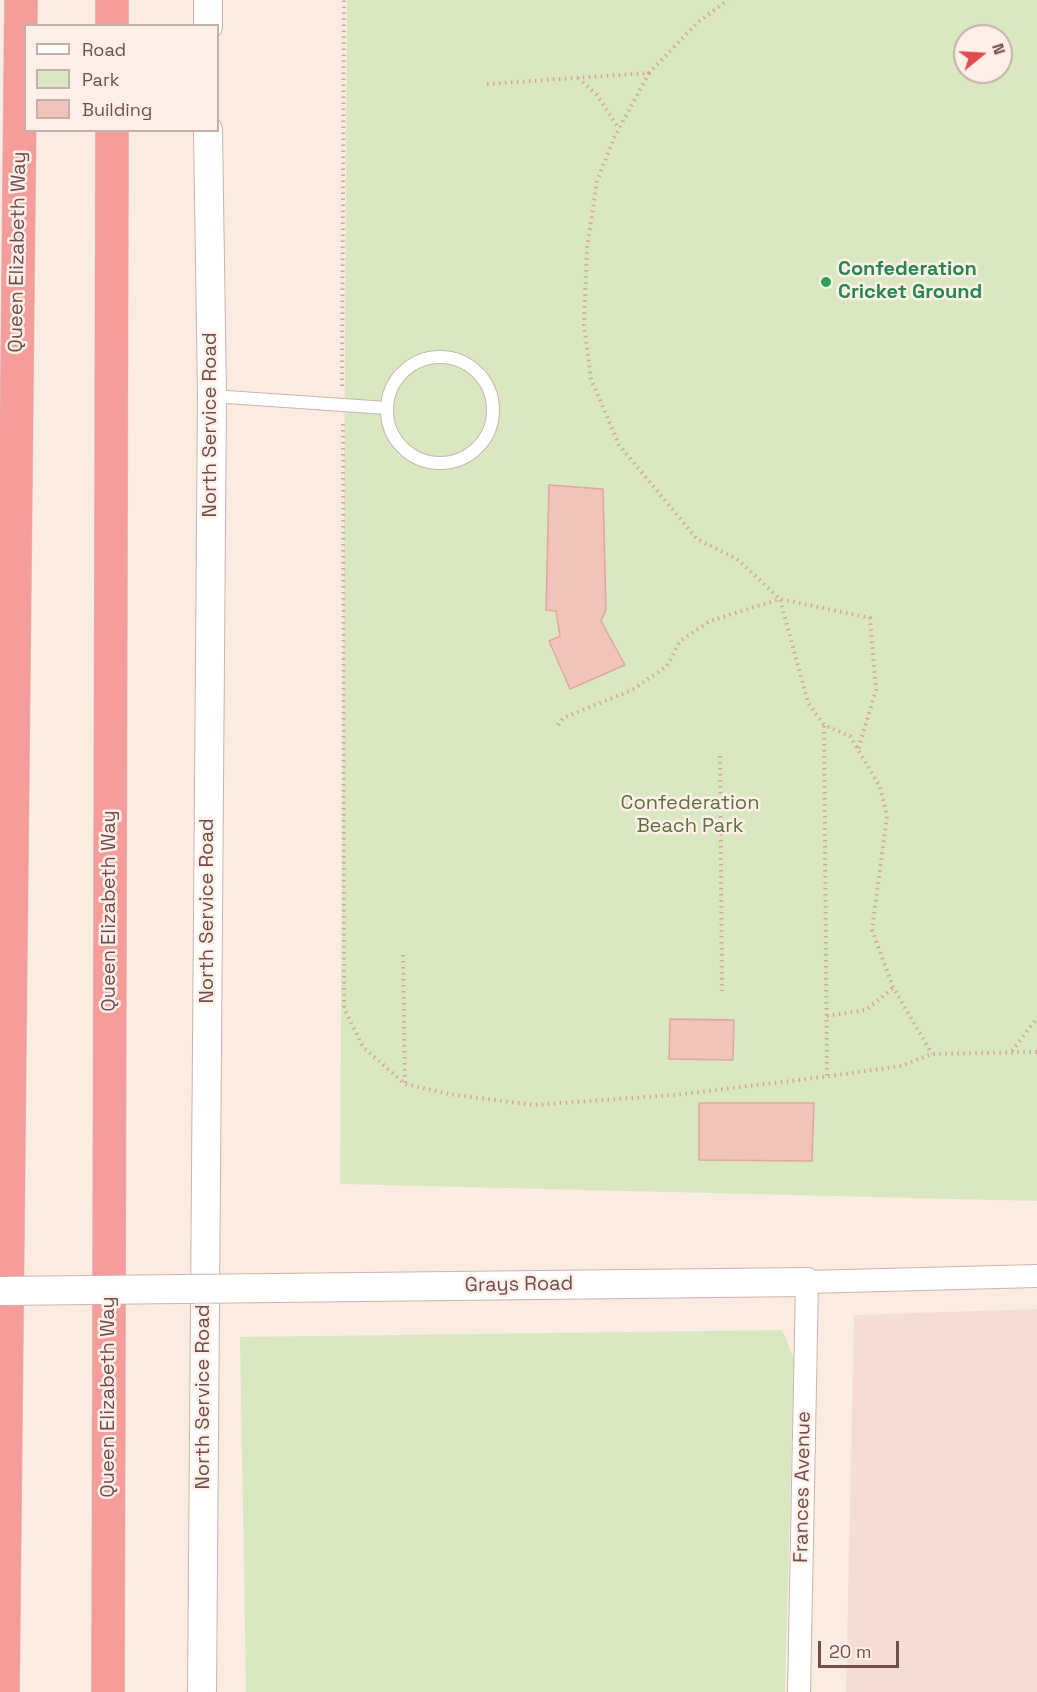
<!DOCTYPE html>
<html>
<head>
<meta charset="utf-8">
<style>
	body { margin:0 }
	#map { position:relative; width:1037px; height:1692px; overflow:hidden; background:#fbece2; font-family:"Space Grotesk",sans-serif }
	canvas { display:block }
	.legend { position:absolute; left:24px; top:24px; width:195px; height:108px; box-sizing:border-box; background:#fef0e8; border:2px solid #c6afa9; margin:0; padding:8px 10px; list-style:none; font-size:18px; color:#724e4a }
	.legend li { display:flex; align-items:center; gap:12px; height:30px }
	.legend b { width:30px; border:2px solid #c6afa9 }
	.north { position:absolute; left:953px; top:24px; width:60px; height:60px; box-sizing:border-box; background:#fef0e8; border:2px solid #c6afa9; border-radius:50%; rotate:72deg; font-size:16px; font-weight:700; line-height:24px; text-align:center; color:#724e4a }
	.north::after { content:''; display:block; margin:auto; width:21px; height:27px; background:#e14b4d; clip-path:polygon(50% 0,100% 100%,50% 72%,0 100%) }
	.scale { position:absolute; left:818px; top:1641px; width:81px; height:27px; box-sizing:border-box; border:3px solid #724e4a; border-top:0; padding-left:8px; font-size:18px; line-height:21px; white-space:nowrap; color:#724e4a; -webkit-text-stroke:4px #fef0e8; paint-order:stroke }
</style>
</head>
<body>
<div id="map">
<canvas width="1037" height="1692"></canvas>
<ul class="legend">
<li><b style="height:8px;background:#fff"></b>Road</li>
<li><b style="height:16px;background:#dae8c1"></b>Park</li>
<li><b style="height:16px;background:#f0c3bb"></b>Building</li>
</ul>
<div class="north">N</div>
<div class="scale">20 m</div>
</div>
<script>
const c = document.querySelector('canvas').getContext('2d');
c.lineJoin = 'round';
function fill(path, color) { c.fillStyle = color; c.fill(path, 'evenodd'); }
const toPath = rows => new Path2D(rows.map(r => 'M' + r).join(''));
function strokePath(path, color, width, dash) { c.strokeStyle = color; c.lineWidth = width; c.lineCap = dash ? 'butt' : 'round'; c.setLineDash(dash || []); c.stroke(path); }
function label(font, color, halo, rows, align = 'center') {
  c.font = font + ' "Space Grotesk",sans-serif'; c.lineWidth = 5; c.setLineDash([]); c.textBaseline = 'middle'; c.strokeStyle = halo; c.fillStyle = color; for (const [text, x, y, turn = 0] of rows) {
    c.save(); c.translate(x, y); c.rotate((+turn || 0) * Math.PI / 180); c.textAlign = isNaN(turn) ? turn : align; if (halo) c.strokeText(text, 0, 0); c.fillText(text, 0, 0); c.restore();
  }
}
fill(toPath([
	[1037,1309,1037,1692,846,1692,854,1315]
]), '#f4ded4');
fill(toPath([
	[347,0,1037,0,1037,1201,340,1184],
	[965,36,1001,36,1001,72,965,72],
	[782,1330,794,1358,785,1692,246,1692,240,1337]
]), '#dae8c1');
const building = toPath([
	[549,485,603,489,606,610,601,621,625,665,570,689,549,641,560,636,556,611,546,610,549,485],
	[670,1019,734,1020,733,1060,669,1059,670,1019],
	[699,1103,814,1103,812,1161,699,1160,699,1103]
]);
fill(building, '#f0c3bb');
strokePath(building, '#e2a69c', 1.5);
const service = toPath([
	'387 410a53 53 0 1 1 106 0a53 53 0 1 1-106 0Z',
	[212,396,387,408]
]);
const minor = toPath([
	[799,1692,807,1282,1037,1276]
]);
const tertiary = toPath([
	[208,0,208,26],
	[275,1288,807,1282],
	[202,1692,212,396,208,130]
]);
const motorway = toPath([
	[112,26,112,0],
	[3,1692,21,0],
	[108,1692,112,130]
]);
strokePath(service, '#ceb3ac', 14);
strokePath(minor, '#ceb3ac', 24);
strokePath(tertiary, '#ceb3ac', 30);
strokePath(motorway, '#d8cdcc', 34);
strokePath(toPath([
	[649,73,614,138,597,181,587,248,584,325,591,379,619,445,697,539,737,559,780,599,870,618,876,690,858,750],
	[578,78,597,95,619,129],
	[487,84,649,73,698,22,728,0],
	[342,386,344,0],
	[343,424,344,1008,363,1047,405,1084,449,1094,533,1105,674,1095,823,1077,901,1066,932,1054,1037,1052],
	[558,725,563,718,632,690,667,666,680,641,710,621,780,599,808,703,824,725,850,736,880,787,887,816,872,930,893,987,932,1054],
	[824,726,827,1076],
	[720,756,722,991],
	[403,955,405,1084],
	[827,1016,866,1010,893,988],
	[1012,1051,1037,1018]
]), '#d4a69e', 4, [1.5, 4.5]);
strokePath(service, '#fff', 12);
strokePath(minor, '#fff', 22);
strokePath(tertiary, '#fff', 28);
strokePath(motorway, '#f49d9b', 33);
const tertiaryBridge = toPath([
	[0,1291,275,1288]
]);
strokePath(tertiaryBridge, '#ceb3ac', 30, []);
strokePath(tertiaryBridge, '#fff', 28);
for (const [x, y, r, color] of [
	[826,282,6,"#2e9e5b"]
]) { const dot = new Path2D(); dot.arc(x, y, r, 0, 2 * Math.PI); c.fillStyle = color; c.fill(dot); strokePath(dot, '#fef0e8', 2); }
label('20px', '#724e4a', '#fef0e8', [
	["Queen Elizabeth Way",18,252,-89],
	["North Service Road",211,425,-90],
	["Queen Elizabeth Way",110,911,-90],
	["North Service Road",208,911,-90],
	["Grays Road",519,1285,-1],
	["Queen Elizabeth Way",109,1397,-90],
	["North Service Road",204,1397,-90],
	["Frances Avenue",803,1487,-89]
]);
label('bold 20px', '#27864d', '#fef0e8', [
	["Confederation",838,270],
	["Cricket Ground",838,293]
], 'left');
label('20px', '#5a7240', '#fef0e8', [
	["Confederation",690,804],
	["Beach Park",690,827]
]);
</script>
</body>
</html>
